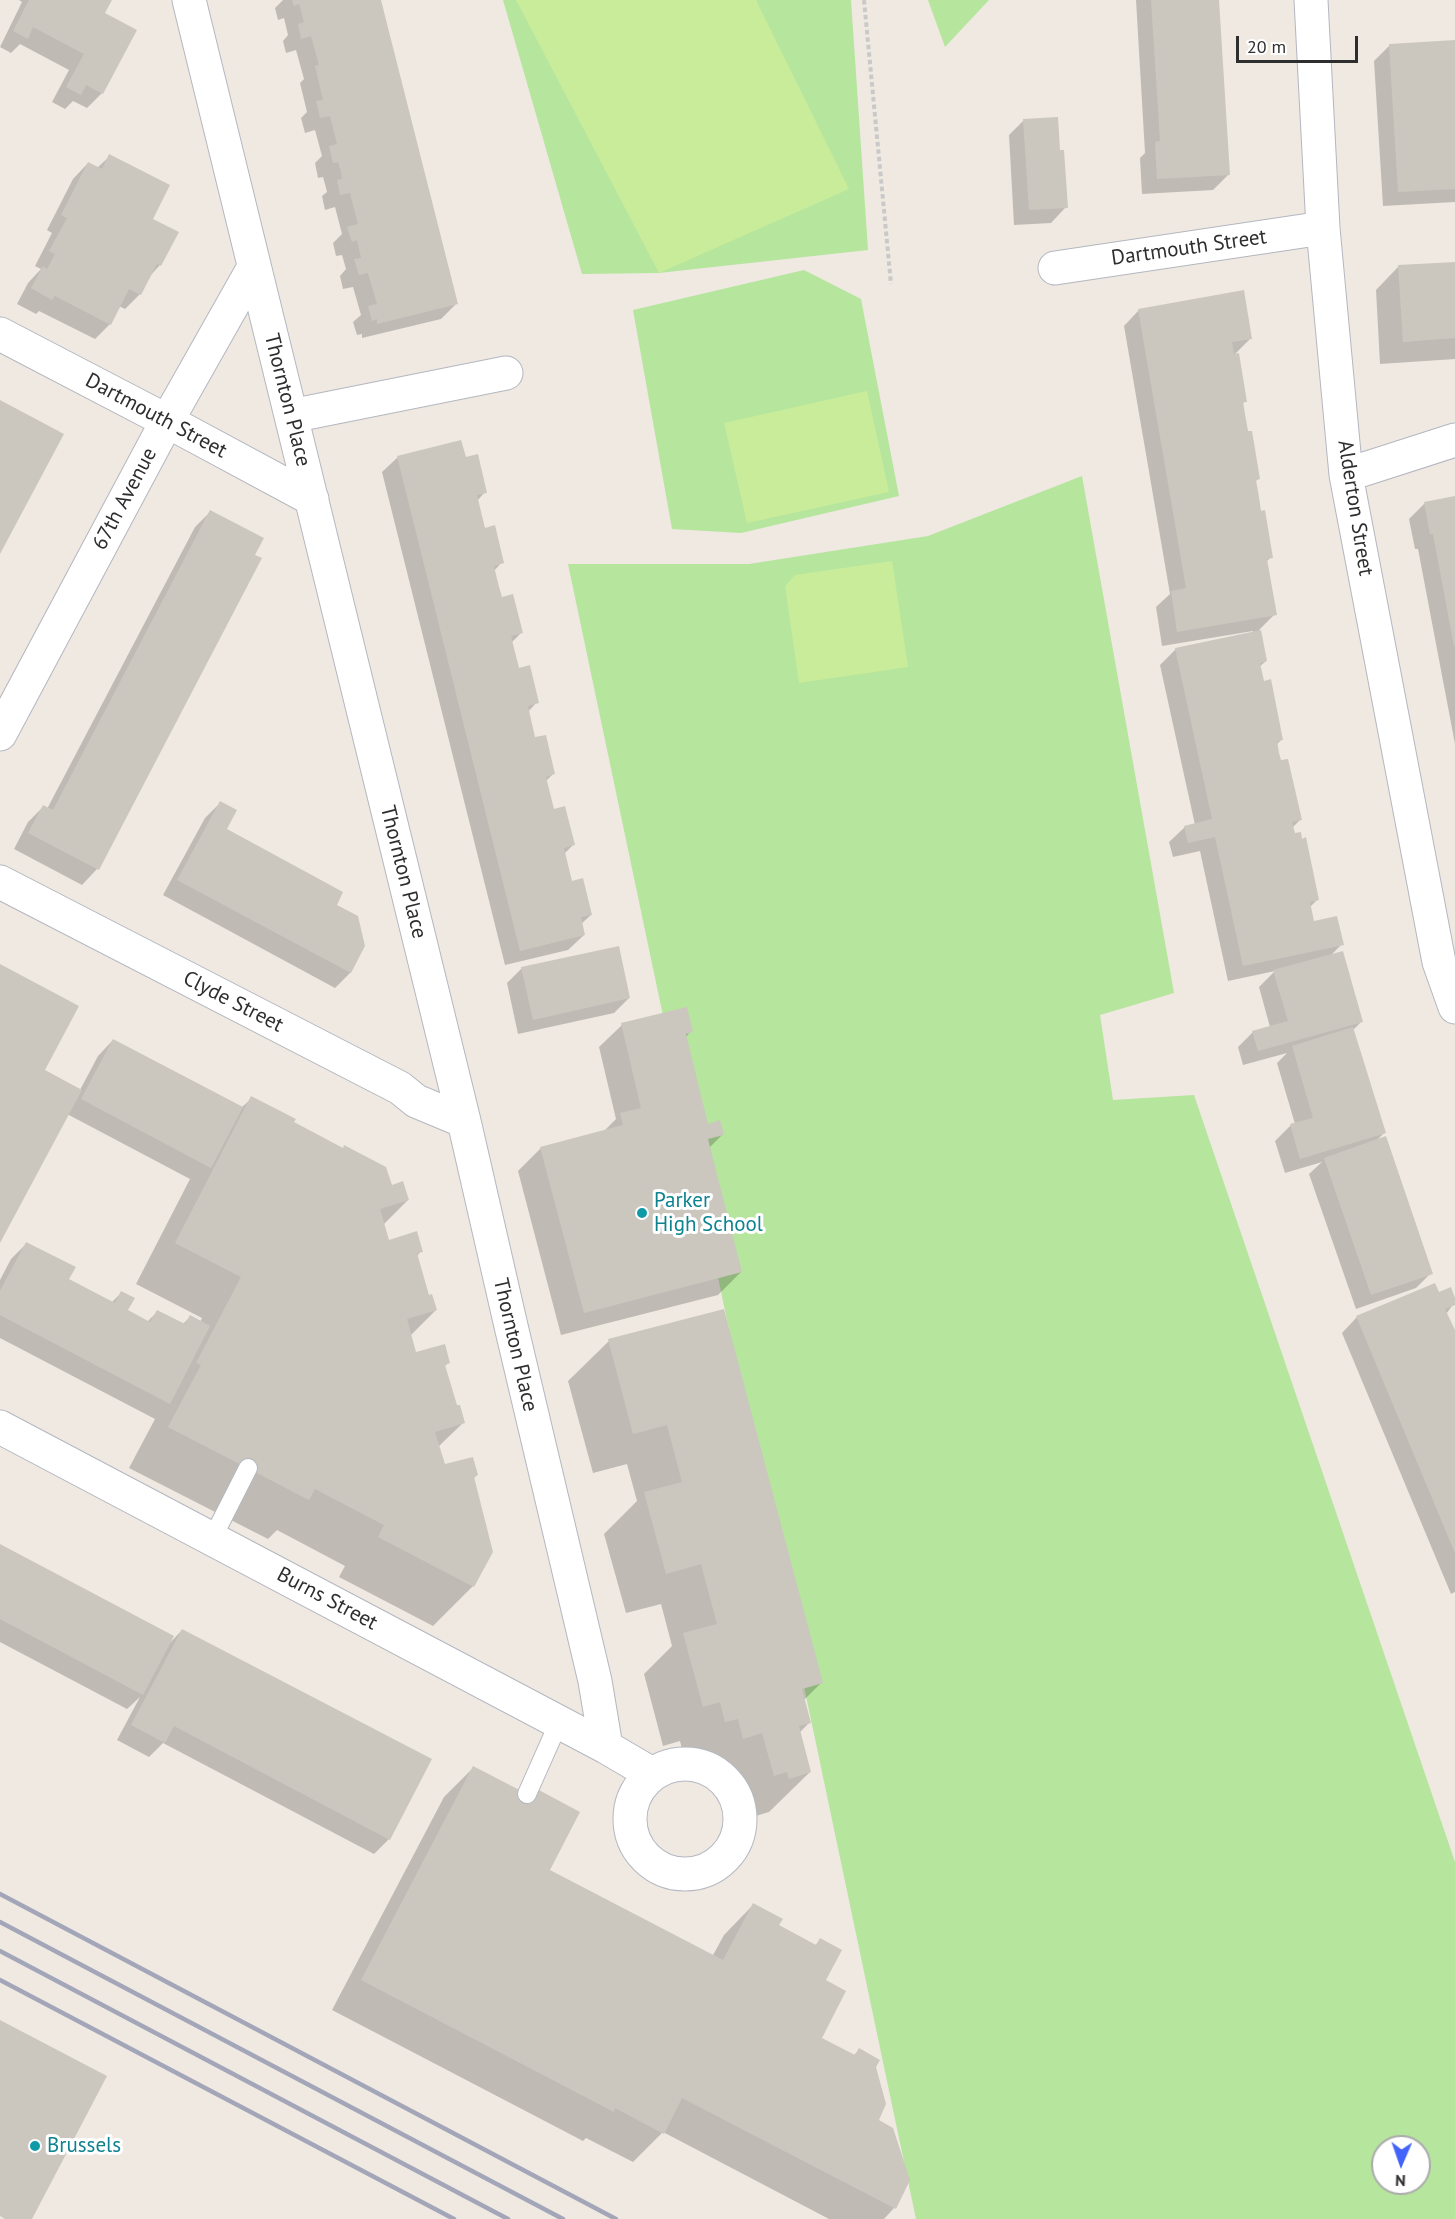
<!DOCTYPE html>
<html>
<head>
<meta charset="utf-8">
<style>
	body { margin:0 }
	#map { position:relative; width:1455px; height:2219px; overflow:hidden; background:#efe9e1; font-family:"PT Sans",sans-serif }
	canvas { display:block }
	.north { position:absolute; left:1371px; top:2135px; width:60px; height:60px; box-sizing:border-box; background:#fff; border:2px solid #ababab; border-radius:50%; rotate:182deg; font-size:16px; font-weight:700; line-height:24px; text-align:center; color:#2e2e2e }
	.north::after { content:''; display:block; margin:auto; width:21px; height:27px; background:#4264fb; clip-path:polygon(50% 0,100% 100%,50% 72%,0 100%) }
	.scale { position:absolute; left:1236px; top:36px; width:122px; height:27px; box-sizing:border-box; border:3px solid #2e2e2e; border-top:0; padding-left:8px; font-size:18px; line-height:21px; white-space:nowrap; color:#2e2e2e; -webkit-text-stroke:4px #fff; paint-order:stroke }
</style>
</head>
<body>
<div id="map">
<canvas width="1455" height="2219"></canvas>
<div class="north">N</div>
<div class="scale">20 m</div>
</div>
<script>
const c = document.querySelector('canvas').getContext('2d');
c.lineJoin = 'round';
function fill(path, color) { c.fillStyle = color; c.fill(path, 'evenodd'); }
const toPath = rows => new Path2D(rows.map(r => 'M' + r).join(''));
function strokePath(path, color, width, dash) { c.strokeStyle = color; c.lineWidth = width; c.lineCap = dash ? 'butt' : 'round'; c.setLineDash(dash || []); c.stroke(path); }
function label(font, color, halo, rows, align = 'center') {
  c.font = font + ' "PT Sans",sans-serif'; c.lineWidth = 6; c.setLineDash([]); c.textBaseline = 'middle'; c.strokeStyle = halo; c.fillStyle = color; for (const [text, x, y, turn = 0] of rows) {
    c.save(); c.translate(x, y); c.rotate((+turn || 0) * Math.PI / 180); c.textAlign = isNaN(turn) ? turn : align; if (halo) c.strokeText(text, 0, 0); c.fillText(text, 0, 0); c.restore();
  }
}
fill(toPath([
	[503,0,851,0,868,250,659,273,582,274],
	[928,0,989,0,945,47],
	[804,270,861,299,899,496,741,533,672,529,633,310],
	[1082,476,1174,993,1100,1015,1113,1100,1194,1095,1455,1862,1455,2219,916,2219,568,564,749,564,928,536],
	[1383,2147,1419,2147,1419,2183,1383,2183]
]), '#b6e59e');
fill(toPath([
	[516,0,756,0,849,189,659,273],
	[867,391,889,492,747,523,724,423],
	[892,561,908,667,799,683,785,586,795,575]
]), '#c9ec9a');
fill(toPath([
	[19,0,110,0,103,14,102,93,87,108,73,101,65,109,52,102,69,70,20,44,11,53,0,47,22,2],
	[283,0,380,0,456,304,441,319,362,338,362,334,357,335,353,322,361,315,353,287,343,289,340,276,346,269,342,255,336,256,333,243,342,234,335,207,325,210,322,196,327,192,326,188,323,177,318,178,315,163,322,156,315,130,305,133,301,118,307,112,300,83,304,79,296,50,286,53,283,41,288,35,284,18,278,20,275,8],
	[1136,0,1217,0,1228,175,1213,190,1142,194,1140,158,1145,153],
	[1455,42,1455,202,1383,206,1374,61,1390,45],
	[1024,120,1059,152,1066,207,1051,223,1014,225,1009,135],
	[110,156,151,219,160,265,150,276,140,294,125,309,119,306,110,324,95,339,39,311,36,314,17,304,28,283,41,269,35,266,52,233,47,230,73,179,88,163,97,168],
	[1455,263,1455,359,1380,364,1376,290,1398,267],
	[1139,310,1251,338,1233,356,1245,401,1242,405,1258,479,1255,482,1257,497,1271,557,1266,562,1275,614,1259,630,1266,661,1259,667,1282,739,1276,745,1278,753,1300,820,1292,828,1317,900,1309,908,1312,922,1342,944,1330,956,1362,1021,1353,1030,1384,1133,1375,1142,1431,1273,1416,1288,1356,1309,1309,1174,1322,1162,1285,1173,1275,1141,1290,1126,1295,1124,1277,1063,1287,1053,1243,1065,1238,1047,1253,1032,1270,1027,1259,987,1275,971,1228,981,1200,851,1173,857,1169,842,1185,827,1195,825,1160,665,1176,649,1253,633,1253,631,1162,646,1156,607,1170,594,1124,326],
	[398,457,465,459,485,492,477,501,484,529,502,562,494,571,501,599,521,633,511,643,518,670,537,702,528,712,534,739,553,774,546,781,553,811,573,845,564,854,571,882,591,915,581,924,584,935,568,950,505,965,382,472],
	[1455,498,1455,744,1418,549,1415,549,1409,519,1424,504],
	[210,512,253,555,260,559,97,869,82,885,14,849,28,822,43,807,47,809,195,527],
	[220,803,225,830,335,905,364,946,350,973,335,988,163,895,205,818],
	[0,966,43,1071,80,1090,98,1056,113,1040,241,1108,252,1098,391,1187,408,1200,383,1225,388,1242,421,1251,417,1256,428,1296,436,1310,410,1336,415,1354,449,1362,444,1367,456,1407,464,1422,438,1447,444,1466,477,1475,473,1479,473,1586,433,1626,339,1577,345,1566,277,1530,268,1539,129,1468,155,1419,0,1338,0,1280,11,1259,26,1244,67,1280,111,1303,121,1293,126,1311,147,1322,157,1312,182,1325,190,1317,200,1322,202,1318,136,1284,190,1179,67,1114,0,1240],
	[522,968,629,998,614,1013,518,1034,507,983],
	[622,1025,691,1031,685,1038,707,1125,723,1134,709,1148,741,1272,718,1295,561,1335,518,1171,541,1148,603,1132,616,1119,599,1047],
	[1438,1294,1455,1302,1446,1314,1455,1332,1455,1592,1451,1594,1342,1333,1357,1317],
	[723,1311,821,1683,804,1700,810,1722,799,1733,810,1772,769,1812,749,1818,746,1812,734,1815,722,1772,703,1778,698,1758,685,1761,680,1741,663,1746,644,1674,672,1646,661,1604,626,1613,604,1534,637,1501,627,1464,593,1473,568,1381,609,1341],
	[0,1546,169,1644,182,1630,389,1839,374,1854,163,1743,149,1757,117,1740,140,1697,127,1709,0,1642],
	[473,1768,548,1871,712,1957,724,1935,753,1905,777,1926,814,1946,821,1940,824,1981,820,2039,853,2056,859,2050,874,2067,877,2120,909,2180,894,2208,884,2219,829,2219,663,2132,633,2162,586,2138,583,2141,332,2010,444,1797]
]), '#0003');
fill(toPath([
	[29,0,112,0,105,13,137,30,103,94,86,85,81,95,66,87,84,54,33,27,28,39,13,31],
	[292,0,381,0,458,304,377,324,377,319,372,321,368,306,377,304,368,273,359,275,354,259,361,258,360,253,357,240,352,242,347,227,358,224,350,193,340,195,337,180,342,179,341,172,338,162,333,163,329,146,337,144,330,116,320,118,316,101,323,100,315,66,319,65,311,36,301,39,298,24,304,22,299,4,294,6],
	[1151,0,1219,0,1230,175,1157,179,1155,142,1160,141],
	[1455,40,1455,189,1398,192,1389,44],
	[1058,117,1060,150,1064,150,1068,208,1029,210,1023,119],
	[109,154,170,185,153,219,179,232,161,266,157,264,141,295,129,289,111,325,55,296,52,300,31,288,43,266,47,269,55,254,49,251,67,218,61,215,88,162,102,169],
	[1455,262,1455,338,1403,342,1398,265],
	[1244,290,1252,339,1232,342,1234,354,1239,353,1247,402,1243,402,1248,431,1252,431,1260,479,1256,480,1259,497,1261,511,1265,510,1273,558,1267,559,1277,615,1177,632,1171,591,1186,588,1138,309],
	[0,400,64,434,0,554],
	[461,440,466,457,478,454,487,493,477,495,485,528,495,525,504,563,494,566,498,583,502,597,513,594,523,633,511,636,519,668,530,665,539,703,528,706,535,737,546,735,555,774,546,777,554,809,565,806,575,845,564,848,572,881,583,878,592,915,581,917,585,935,520,951,397,456],
	[1455,496,1455,646,1454,646,1433,534,1430,534,1424,502],
	[210,510,264,538,255,555,262,558,99,870,28,833,43,805,53,810],
	[1261,630,1267,661,1260,663,1264,681,1271,679,1283,740,1277,741,1279,753,1281,760,1288,759,1302,820,1292,822,1295,833,1301,832,1302,839,1306,837,1319,900,1310,902,1314,921,1337,916,1344,945,1243,966,1215,837,1188,843,1184,826,1212,819,1175,648],
	[220,801,237,810,227,829,343,892,337,905,358,916,365,946,351,973,177,880],
	[619,946,630,998,533,1020,521,967],
	[1343,951,1363,1022,1258,1051,1252,1031,1288,1021,1273,970],
	[0,964,79,1006,45,1070,82,1090,0,1243],
	[687,1007,693,1032,686,1034,708,1124,720,1120,724,1135,708,1139,742,1272,584,1313,540,1147,623,1125,620,1113,641,1108,621,1023],
	[1353,1027,1386,1133,1300,1159,1290,1124,1313,1118,1292,1046],
	[113,1039,243,1107,211,1168,81,1099],
	[251,1096,296,1119,294,1122,343,1148,344,1145,386,1167,392,1185,403,1181,409,1200,380,1209,389,1240,417,1231,423,1252,417,1253,429,1295,432,1294,437,1310,407,1319,416,1352,445,1344,450,1363,445,1365,457,1405,460,1405,465,1423,435,1432,445,1464,473,1457,478,1475,474,1477,493,1552,474,1587,378,1537,384,1525,315,1489,309,1500,168,1427,201,1365,196,1363,241,1277,175,1243],
	[1386,1136,1433,1274,1371,1295,1324,1158],
	[26,1242,76,1267,69,1279,115,1303,121,1291,135,1298,128,1310,150,1322,157,1310,185,1324,190,1315,210,1326,170,1404,0,1315,0,1291],
	[1435,1283,1439,1292,1451,1287,1455,1298,1455,1305,1445,1309,1455,1330,1455,1553,1356,1316],
	[724,1309,823,1683,802,1689,811,1723,799,1726,811,1772,789,1779,787,1772,774,1776,762,1733,743,1739,738,1719,725,1722,720,1702,703,1707,683,1633,717,1624,701,1564,666,1574,644,1492,682,1482,667,1425,633,1434,608,1339],
	[0,1544,174,1636,143,1695,0,1619],
	[182,1629,432,1759,390,1840,174,1726,165,1743,131,1725],
	[473,1766,533,1797,537,1789,580,1812,550,1870,723,1960,753,1903,783,1919,779,1925,816,1945,820,1938,842,1950,826,1980,846,1991,822,2038,855,2055,859,2048,880,2060,876,2067,886,2104,879,2120,893,2128,910,2180,896,2209,682,2098,664,2134,615,2108,614,2112,361,1980],
	[0,2020,107,2076,32,2219,5,2219,0,2216]
]), '#cbc7bf');
const lane = toPath([
	[212,1539,248,1468],
	[527,1794,559,1722]
]);
const street = toPath([
	[189,0,464,1121,511,1326,595,1681,606,1747],
	[1311,0,1323,228,1346,475,1439,962,1455,1007],
	[1055,268,1323,228],
	[0,334,167,421,312,499],
	[291,416,506,373],
	[1346,475,1455,440],
	[0,734,167,421,254,267],
	[0,882,400,1088,416,1101,464,1121],
	[0,1427,606,1747,652,1774],
	'630 1819a55 55 0 1 1 110 0a55 55 0 1 1-110 0Z'
]);
strokePath(lane, '#b4b7c1', 20);
strokePath(street, '#b4b7c1', 35);
strokePath(toPath([
	[864,0,891,284]
]), '#c9c9c9', 4, [4.5, 3]);
strokePath(lane, '#fff', 18);
strokePath(street, '#fff', 33);
strokePath(toPath([
	[0,1894,616,2219],
	[0,1922,563,2219],
	[0,1951,508,2219],
	[0,1980,454,2219]
]), '#a3a6b8', 4.5);
for (const [x, y, r, color] of [
	[642,1213,6,"#0f9aa8"],
	[35,2146,6,"#0f9aa8"]
]) { const dot = new Path2D(); dot.arc(x, y, r, 0, 2 * Math.PI); c.fillStyle = color; c.fill(dot); strokePath(dot, '#fff', 2); }
label('21px', '#2e2e2e', '#fff', [
	["Dartmouth Street",1189,248,-8],
	["Thornton Place",287,400,76],
	["Dartmouth Street",156,416,28],
	["67th Avenue",125,499,-62],
	["Alderton Street",1355,508,81],
	["Thornton Place",403,872,76],
	["Clyde Street",233,1002,27],
	["Thornton Place",515,1345,77],
	["Burns Street",327,1599,28]
]);
label('21px', '#0d838f', '#fff', [
	["Parker",654,1201],
	["High School",654,1225],
	["Brussels",47,2146]
], 'left');
</script>
</body>
</html>
